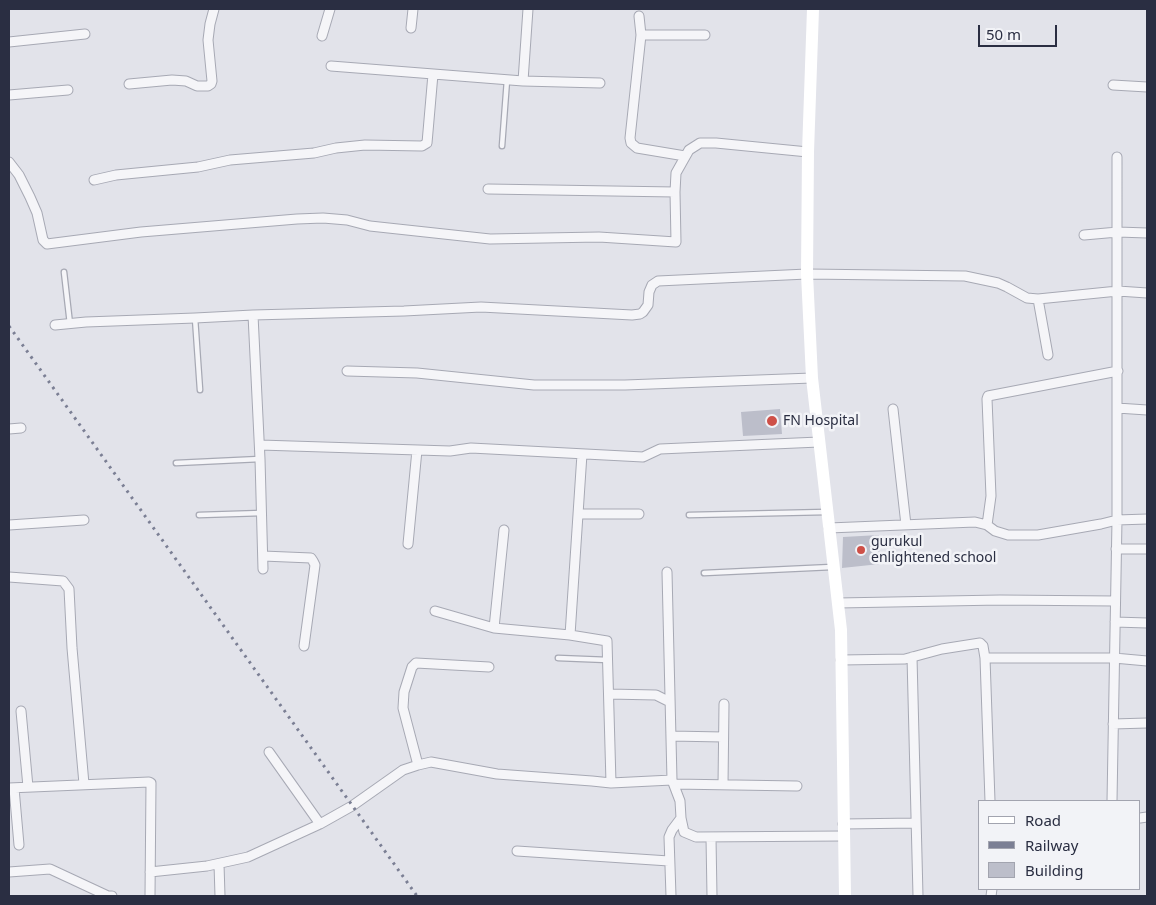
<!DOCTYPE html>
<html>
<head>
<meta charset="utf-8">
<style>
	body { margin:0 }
	#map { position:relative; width:1156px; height:905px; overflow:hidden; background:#e2e3ea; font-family:"Noto Sans",sans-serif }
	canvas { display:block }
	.frame { position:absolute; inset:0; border:10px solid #2a2e42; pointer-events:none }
	.legend { position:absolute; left:978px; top:800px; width:162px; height:90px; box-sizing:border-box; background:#f2f3f7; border:1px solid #a2a4af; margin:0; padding:6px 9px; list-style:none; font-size:15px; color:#2a2e42 }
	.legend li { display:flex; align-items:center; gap:10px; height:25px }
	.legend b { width:25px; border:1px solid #a2a4af }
	.scale { position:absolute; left:978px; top:25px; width:79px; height:22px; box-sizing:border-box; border:2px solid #2a2e42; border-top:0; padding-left:6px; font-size:15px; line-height:18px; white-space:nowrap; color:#2a2e42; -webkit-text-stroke:4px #f2f3f7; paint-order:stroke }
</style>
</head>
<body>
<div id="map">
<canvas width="1156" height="905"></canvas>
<div class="frame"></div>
<ul class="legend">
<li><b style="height:6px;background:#fff"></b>Road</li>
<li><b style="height:6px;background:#7b7f94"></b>Railway</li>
<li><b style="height:14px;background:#bcbeca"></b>Building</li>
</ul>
<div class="scale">50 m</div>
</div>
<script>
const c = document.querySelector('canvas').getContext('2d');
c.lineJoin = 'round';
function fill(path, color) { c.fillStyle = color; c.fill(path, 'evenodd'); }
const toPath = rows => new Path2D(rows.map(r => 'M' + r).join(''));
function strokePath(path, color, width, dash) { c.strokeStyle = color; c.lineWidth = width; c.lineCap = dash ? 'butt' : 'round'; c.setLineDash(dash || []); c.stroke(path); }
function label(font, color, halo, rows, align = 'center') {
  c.font = font + ' "Noto Sans",sans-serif'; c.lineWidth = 5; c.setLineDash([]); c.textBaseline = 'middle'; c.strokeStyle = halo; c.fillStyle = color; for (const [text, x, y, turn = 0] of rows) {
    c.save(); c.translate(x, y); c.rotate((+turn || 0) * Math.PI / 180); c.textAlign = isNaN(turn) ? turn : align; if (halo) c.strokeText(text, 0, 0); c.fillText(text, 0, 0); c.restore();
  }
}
fill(toPath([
	[780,409,782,434,743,436,741,412],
	[879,535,880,564,842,568,843,537]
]), '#bcbeca');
const lane = toPath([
	[502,146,507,80],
	[64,272,70,324],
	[195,318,200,390],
	[176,463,260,459],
	[199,515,262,513],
	[689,515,827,512],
	[704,573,832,567],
	[558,658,608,660]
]);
const street = toPath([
	[639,16,641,35,630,138,631,143,637,148,685,156],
	[411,28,413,9],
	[641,35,705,35],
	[322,36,330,9],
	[9,42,85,34],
	[331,66,523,81,528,9],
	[523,81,600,83],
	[129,84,172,80,186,81,197,86,208,86,211,84,212,81,208,40,210,24,214,9],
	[1113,85,1147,87],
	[9,95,68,90],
	[9,162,19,175,30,197,37,213,43,240,47,244,141,232,297,219,323,218,347,220,370,226,490,239,599,237,676,242,675,192],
	[94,180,116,175,198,167,230,160,314,153,336,148,365,145,422,146,427,143,433,74],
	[488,189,675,192,676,173,689,150,700,143,716,143,808,152],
	[1084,235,1118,232,1147,233],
	[1038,299,1048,355],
	[253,315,260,459,263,569],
	[55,325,86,322,195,318,253,315,404,311,481,307,632,315,640,314,643,312,648,305,649,292,652,285,658,281,807,274,965,276,998,283,1007,287,1027,298,1038,299,1118,291,1147,293],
	[347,371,417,373,534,385,625,385,812,378],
	[1117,408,1147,410],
	[893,409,906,525],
	[9,429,21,428],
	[260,445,450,451,471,448,643,457,660,449,819,442],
	[578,514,639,514],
	[9,525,84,520],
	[987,525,991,496,987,399,988,396,1118,371],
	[829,528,975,522,987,525,995,531,1008,535,1038,535,1101,524,1117,520,1147,519],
	[408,544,417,450],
	[1116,549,1147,549],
	[263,556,311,558,313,561,315,565,304,646],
	[667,572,672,780],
	[9,577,63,581,69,589,72,648,84,784],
	[838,603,1000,600,1115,601],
	[435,611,494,628,570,635,582,454],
	[1115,622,1147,623],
	[494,628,504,530],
	[570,635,607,641,611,783],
	[912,657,918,896],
	[985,658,1114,658,1147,661],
	[841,660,905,659,942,649,980,643,983,646,985,658,990,801],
	[609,694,656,695,670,702],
	[21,711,28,787],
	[1113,724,1147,723],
	[671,736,723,737],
	[269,752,320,824],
	[418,765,403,708,404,692,412,667,416,663,489,667],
	[674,784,797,786],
	[723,785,724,704],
	[9,788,149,782,151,783,150,896],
	[14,788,19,845],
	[1112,801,1117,520,1117,157],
	[1140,818,1147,817],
	[843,824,916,823],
	[711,838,712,896],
	[517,851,669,861],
	[219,864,220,896],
	[9,872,50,869,108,896,112,896],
	[150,872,207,866,248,857,320,824,352,806,403,770,418,765,431,762,497,774,592,781,611,783,672,780,680,801,681,818,684,832,696,837,843,836],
	[671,896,669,837,672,830,681,818],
	[991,896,992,889]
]);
strokePath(lane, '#a7a9b4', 7);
strokePath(street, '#a7a9b4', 11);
strokePath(lane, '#f5f5f8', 4.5);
strokePath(street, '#f5f5f8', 9);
strokePath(toPath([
	[813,9,808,152,807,274,812,378,841,630,845,896]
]), '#fff', 12);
strokePath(toPath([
	[9,326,417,896]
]), '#7b7f94', 3, [2.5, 5]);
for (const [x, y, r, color] of [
	[772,421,6,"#ce5048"],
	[861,550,5,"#ce5048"]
]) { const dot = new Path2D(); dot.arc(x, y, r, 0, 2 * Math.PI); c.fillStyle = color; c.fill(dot); strokePath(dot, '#f2f3f7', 2); }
label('14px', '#2a2e42', '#f2f3f7', [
	["FN Hospital",783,421],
	["gurukul",871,542],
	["enlightened school",871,558]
], 'left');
</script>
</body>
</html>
